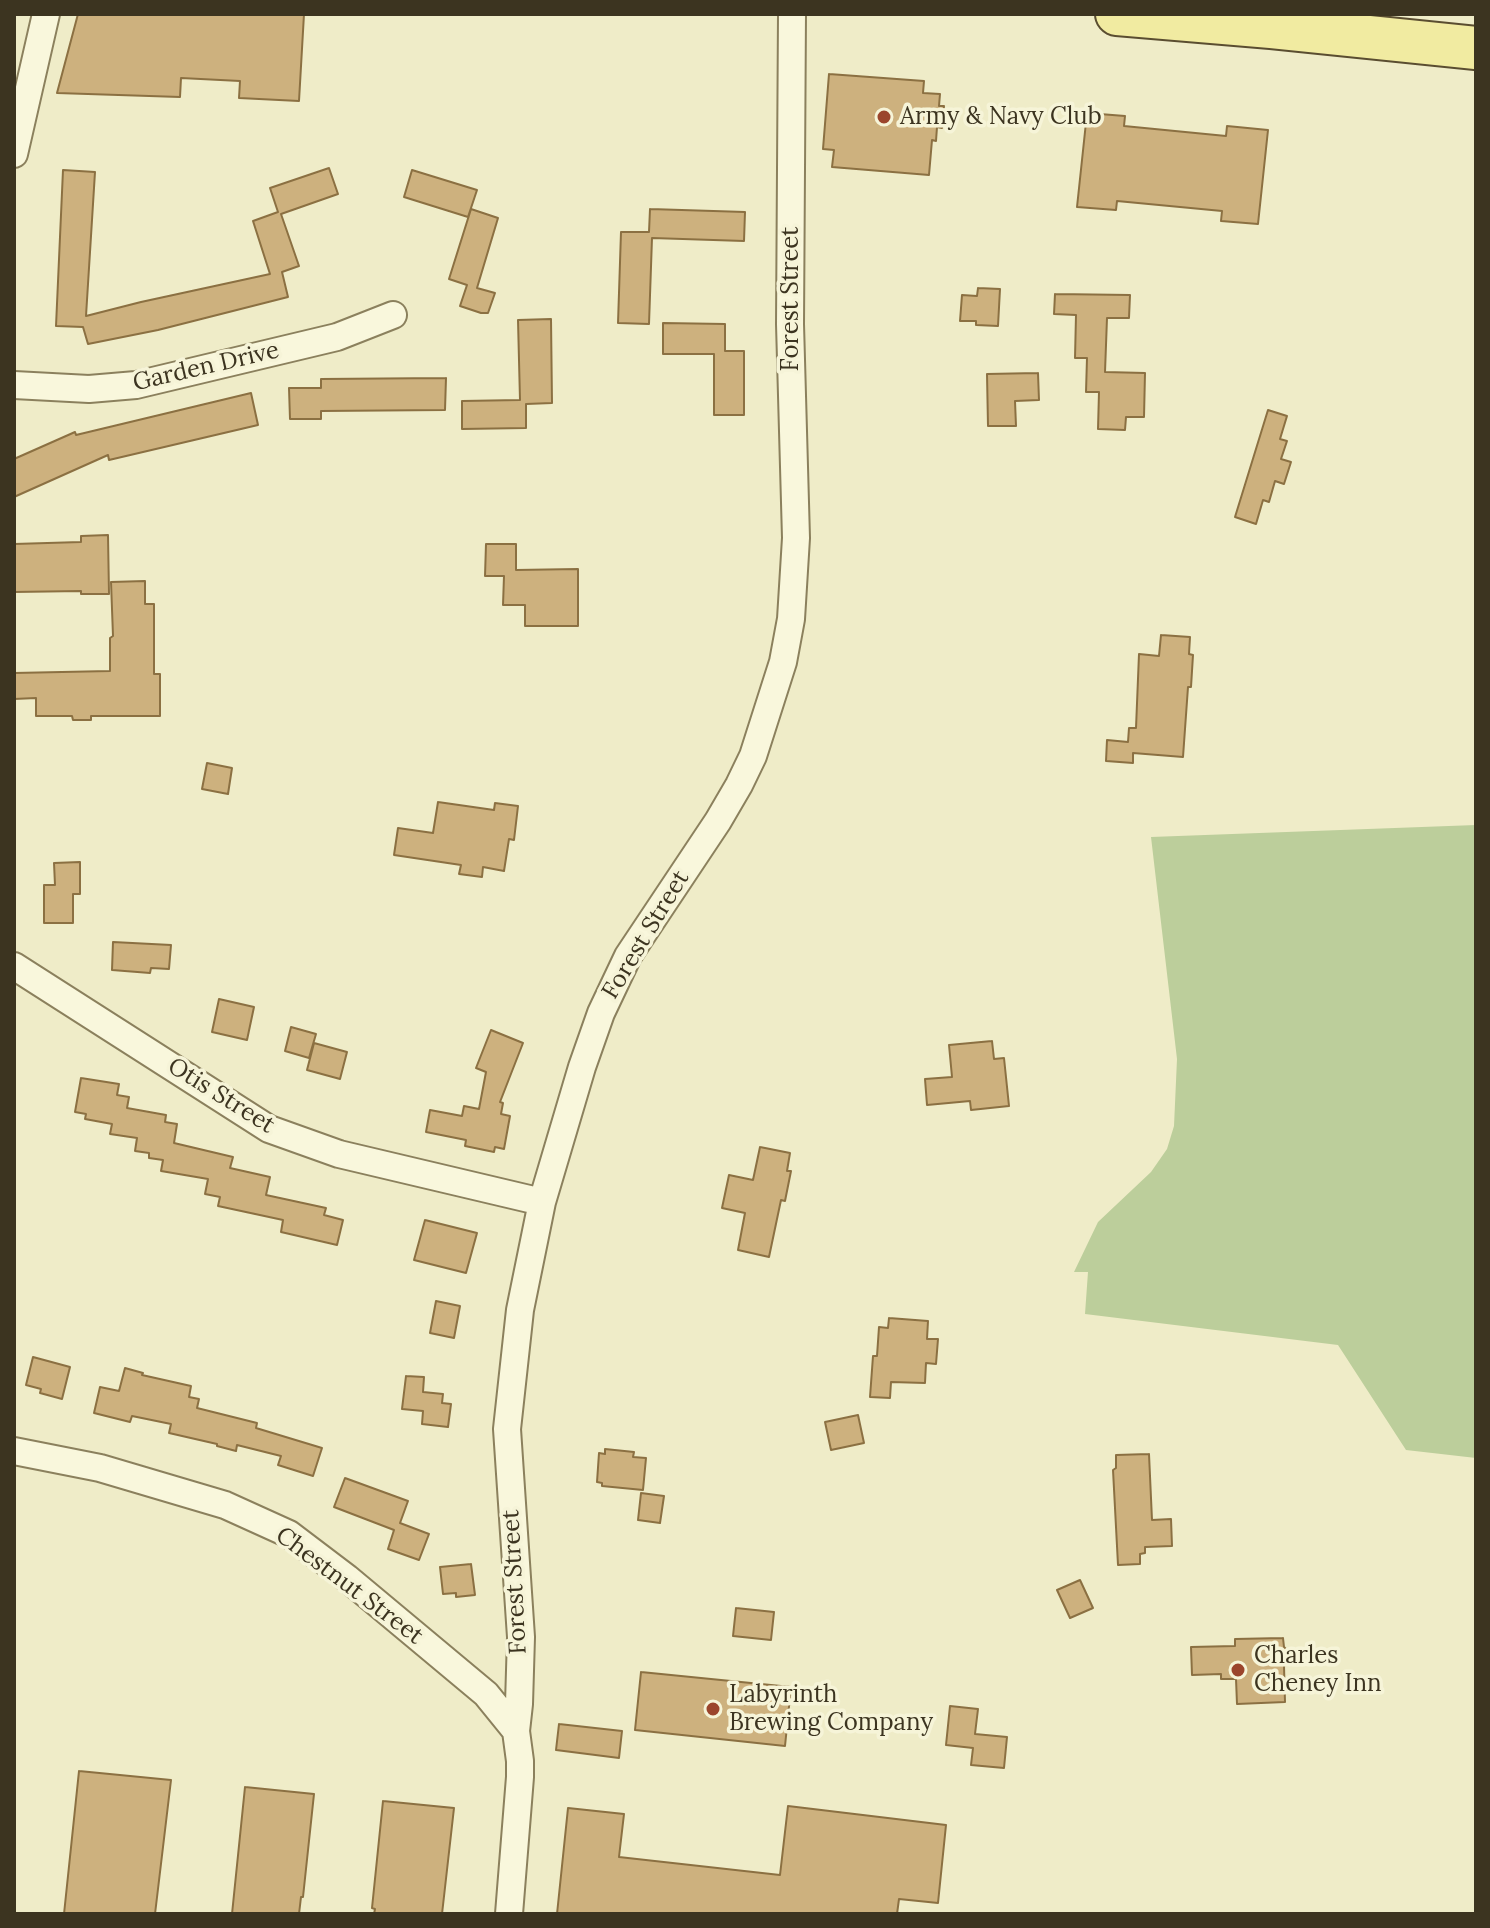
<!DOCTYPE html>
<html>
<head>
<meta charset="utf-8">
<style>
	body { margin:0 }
	#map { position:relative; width:1490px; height:1928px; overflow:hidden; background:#efecc8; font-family:Lora,serif }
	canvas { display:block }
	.frame { position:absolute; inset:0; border:16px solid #3c3420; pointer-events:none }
</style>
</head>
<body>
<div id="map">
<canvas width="1490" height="1928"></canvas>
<div class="frame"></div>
</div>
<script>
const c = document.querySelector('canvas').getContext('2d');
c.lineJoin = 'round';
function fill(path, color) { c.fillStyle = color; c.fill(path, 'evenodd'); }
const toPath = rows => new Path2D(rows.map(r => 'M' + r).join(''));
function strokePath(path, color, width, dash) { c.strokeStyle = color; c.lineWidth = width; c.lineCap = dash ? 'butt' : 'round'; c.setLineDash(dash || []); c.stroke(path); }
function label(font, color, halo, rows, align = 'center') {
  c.font = font + ' Lora,serif'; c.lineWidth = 7; c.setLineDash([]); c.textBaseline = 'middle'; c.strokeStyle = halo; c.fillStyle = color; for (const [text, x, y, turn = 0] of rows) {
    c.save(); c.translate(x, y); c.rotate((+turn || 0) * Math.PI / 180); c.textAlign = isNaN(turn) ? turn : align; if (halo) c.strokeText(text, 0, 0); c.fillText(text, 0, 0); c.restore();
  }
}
fill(toPath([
	[1476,825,1476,1458,1406,1450,1338,1345,1085,1314,1088,1272,1074,1272,1098,1222,1151,1172,1167,1149,1174,1126,1177,1059,1151,837]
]), '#bcce9b');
const building = toPath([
	[78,14,304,14,299,101,239,98,240,81,181,78,180,97,57,93,78,14],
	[829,74,924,81,923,93,940,94,939,106,944,106,942,128,937,127,936,141,932,140,929,175,832,167,834,150,823,149,829,74],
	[1087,113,1125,116,1124,126,1226,136,1227,126,1268,130,1258,224,1221,221,1222,211,1117,201,1116,210,1077,207,1087,113],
	[329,168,338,194,281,214,299,266,282,272,288,297,158,330,88,344,83,327,56,326,63,170,95,172,86,316,141,302,270,274,253,221,278,212,270,188,329,168],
	[412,170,477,190,468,217,404,197,412,170],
	[471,209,498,218,477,288,495,293,488,313,481,313,460,306,467,285,449,279,471,209],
	[650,209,745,212,744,241,652,238,649,324,618,323,621,232,649,232,650,209],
	[978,288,1000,289,998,326,976,325,976,321,960,321,962,295,977,296,978,288],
	[1055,294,1130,295,1129,318,1107,318,1105,372,1145,373,1144,417,1126,417,1125,430,1098,429,1099,392,1086,392,1087,358,1075,358,1076,315,1054,314,1055,294],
	[551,319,552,403,526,404,526,428,462,429,462,401,520,400,518,320,551,319],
	[663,323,725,324,725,351,744,351,744,415,714,415,714,354,663,354,663,323],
	[1038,373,1039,400,1015,401,1016,426,988,426,987,374,1038,373],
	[446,378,445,410,321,411,321,419,290,419,289,388,321,388,321,379,446,378],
	[251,393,258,425,109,460,108,455,14,497,14,459,75,432,76,435,251,393],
	[1268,410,1287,416,1280,439,1287,441,1281,459,1291,462,1284,484,1275,481,1269,502,1263,500,1256,524,1235,517,1268,410],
	[108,535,109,594,81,594,81,591,14,592,14,544,81,542,81,536,108,535],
	[486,544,516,544,516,570,578,569,578,626,525,626,525,605,503,605,504,576,485,576,486,544],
	[145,581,145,604,154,604,154,674,160,674,160,716,91,716,91,720,73,720,72,716,36,716,36,698,14,699,14,673,110,671,110,638,113,636,111,582,145,581],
	[1161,635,1190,637,1189,654,1193,655,1191,687,1188,687,1183,757,1133,753,1133,763,1106,761,1107,740,1128,742,1129,728,1136,728,1139,654,1159,656,1161,635],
	[207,763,232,768,228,794,202,789,207,763],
	[438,802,494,810,495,803,518,806,514,840,509,839,504,871,483,867,482,877,459,874,461,865,394,855,398,828,433,833,438,802],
	[80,862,80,894,73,894,73,923,44,923,44,885,55,885,54,863,80,862],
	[113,942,171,945,169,969,151,968,150,973,112,970,113,942],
	[219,999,254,1007,247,1040,212,1032,219,999],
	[291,1027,316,1034,309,1058,285,1051,291,1027],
	[491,1030,523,1043,500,1102,503,1103,501,1114,510,1116,504,1149,495,1147,494,1152,465,1146,466,1140,426,1132,430,1110,462,1116,464,1106,479,1109,486,1072,476,1068,491,1030],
	[992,1041,994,1059,1004,1058,1009,1106,971,1110,970,1101,927,1105,925,1079,952,1077,949,1045,992,1041],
	[314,1043,347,1052,340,1079,307,1070,314,1043],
	[81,1078,119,1084,117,1095,129,1097,127,1108,166,1115,165,1122,177,1124,174,1143,233,1157,230,1168,270,1177,266,1195,326,1208,324,1215,343,1220,337,1245,281,1232,283,1220,218,1206,220,1197,205,1194,208,1179,161,1171,163,1160,149,1158,149,1153,135,1151,137,1138,110,1134,112,1124,85,1119,86,1114,75,1112,81,1078],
	[760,1147,790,1153,787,1171,791,1171,785,1201,781,1200,769,1257,738,1250,745,1213,722,1208,729,1175,753,1180,760,1147],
	[425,1220,477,1233,466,1273,414,1260,425,1220],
	[436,1301,460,1306,454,1338,430,1333,436,1301],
	[889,1318,928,1321,927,1339,938,1339,936,1364,926,1363,925,1383,891,1382,890,1398,870,1397,873,1356,877,1356,879,1327,888,1328,889,1318],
	[33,1357,70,1367,62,1399,40,1393,41,1389,26,1385,33,1357],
	[125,1368,143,1373,142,1375,191,1386,189,1397,199,1399,197,1408,257,1423,256,1428,322,1448,313,1476,278,1465,281,1456,237,1445,236,1451,217,1446,217,1444,169,1433,171,1424,132,1416,130,1422,94,1413,100,1387,119,1391,125,1368],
	[406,1376,424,1377,423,1392,443,1394,442,1403,451,1404,448,1427,422,1424,423,1411,402,1409,406,1376],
	[858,1415,864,1443,831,1450,825,1422,858,1415],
	[605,1449,634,1452,633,1457,646,1458,643,1490,602,1486,602,1483,597,1482,599,1453,605,1454,605,1449],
	[1149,1454,1152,1520,1171,1519,1172,1546,1145,1547,1145,1553,1140,1554,1140,1564,1118,1565,1113,1470,1116,1468,1116,1455,1149,1454],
	[345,1478,408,1501,400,1523,429,1534,419,1560,388,1549,394,1530,334,1507,345,1478],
	[641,1493,664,1496,660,1523,638,1520,641,1493],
	[471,1564,475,1595,456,1597,456,1593,443,1594,440,1567,471,1564],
	[1080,1580,1093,1608,1070,1618,1057,1590,1080,1580],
	[736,1608,774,1612,771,1640,733,1636,736,1608],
	[1283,1638,1284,1647,1288,1651,1289,1661,1284,1666,1285,1702,1237,1704,1236,1679,1221,1679,1221,1674,1192,1675,1191,1647,1235,1646,1235,1639,1283,1638],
	[641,1672,791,1687,785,1746,635,1730,641,1672],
	[950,1706,978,1709,975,1734,1007,1737,1004,1768,971,1765,973,1748,946,1745,950,1706],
	[559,1724,622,1731,619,1758,556,1750,559,1724],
	[79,1771,171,1780,155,1914,64,1914,79,1771],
	[245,1787,314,1794,303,1897,301,1897,299,1914,232,1914,245,1787],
	[383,1801,454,1808,442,1914,374,1914,375,1909,372,1908,383,1801],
	[788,1806,946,1825,938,1903,899,1899,897,1914,557,1914,568,1808,624,1814,619,1857,780,1875,788,1806]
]);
fill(building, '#cdb17e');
strokePath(building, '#8b7042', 2);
const street = toPath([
	[14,154,46,14],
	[14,385,89,389,136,385,337,337,393,315],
	[14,966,269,1129,339,1154,542,1202],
	[14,1451,100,1468,225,1505,289,1534,347,1578,486,1694,516,1731],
	[509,1914,520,1777,520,1761,516,1731,519,1704,521,1637,507,1429,520,1310,542,1202,582,1067,601,1013,628,956,718,821,739,785,753,756,783,662,791,619,796,538,790,324,792,14]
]);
const primary = toPath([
	[1117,14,1271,27,1476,48]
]);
strokePath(street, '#8b805d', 30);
strokePath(primary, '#5a4d30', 46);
strokePath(street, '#f9f7dc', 26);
strokePath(primary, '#f1eba1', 42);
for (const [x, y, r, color] of [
	[884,117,8,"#9b452c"],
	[1238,1670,8,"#9b452c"],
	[713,1709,8,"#9b452c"]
]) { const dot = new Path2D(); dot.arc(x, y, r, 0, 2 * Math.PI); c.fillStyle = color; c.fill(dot); strokePath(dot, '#f6f4d8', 3); }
label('24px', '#3c3420', '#f6f4d8', [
	["Army & Navy Club",900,117],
	["Charles",1254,1656],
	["Cheney Inn",1254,1684],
	["Labyrinth",729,1695],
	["Brewing Company",729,1723]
], 'left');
label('24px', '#3c3420', '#f6f4d8', [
	["Forest Street",791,299,-90],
	["Garden Drive",206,367,-13],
	["Forest Street",646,935,-59],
	["Otis Street",221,1096,32],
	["Forest Street",515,1582,-93],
	["Chestnut Street",349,1586,37]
]);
</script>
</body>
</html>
